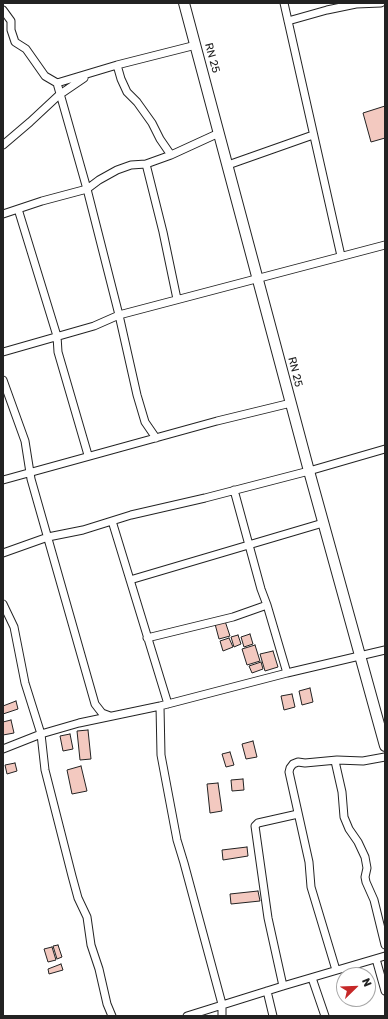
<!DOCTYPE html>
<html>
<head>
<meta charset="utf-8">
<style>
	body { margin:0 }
	#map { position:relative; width:388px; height:1019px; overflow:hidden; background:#fff; font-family:Rubik,sans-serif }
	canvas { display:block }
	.frame { position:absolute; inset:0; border:4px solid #222; pointer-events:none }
	.north { position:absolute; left:336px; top:967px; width:40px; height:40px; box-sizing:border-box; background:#fff; border:1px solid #a7a7a7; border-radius:50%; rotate:67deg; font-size:11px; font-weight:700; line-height:16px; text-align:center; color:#222 }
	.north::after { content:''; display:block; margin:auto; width:14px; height:18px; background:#c62828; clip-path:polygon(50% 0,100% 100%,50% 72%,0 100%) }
</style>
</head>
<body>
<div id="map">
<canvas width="388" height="1019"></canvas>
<div class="frame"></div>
<div class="north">N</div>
</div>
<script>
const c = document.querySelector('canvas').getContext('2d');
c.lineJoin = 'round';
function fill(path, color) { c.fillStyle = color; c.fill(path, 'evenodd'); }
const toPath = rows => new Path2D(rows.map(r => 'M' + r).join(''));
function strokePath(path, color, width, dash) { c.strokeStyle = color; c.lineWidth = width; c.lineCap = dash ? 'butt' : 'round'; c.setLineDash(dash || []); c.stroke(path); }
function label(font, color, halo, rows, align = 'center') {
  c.font = font + ' Rubik,sans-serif'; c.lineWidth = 3; c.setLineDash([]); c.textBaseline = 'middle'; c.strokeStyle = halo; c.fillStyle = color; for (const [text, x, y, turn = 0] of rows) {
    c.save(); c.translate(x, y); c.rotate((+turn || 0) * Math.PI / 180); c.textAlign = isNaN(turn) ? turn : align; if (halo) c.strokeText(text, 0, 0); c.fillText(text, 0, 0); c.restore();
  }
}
const building = toPath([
	[385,106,385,138,371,142,363,113,385,106],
	[225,621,230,636,219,639,215,624,225,621],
	[250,634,253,644,244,647,241,637,250,634],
	[238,635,241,644,234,647,231,637,238,635],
	[229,638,233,647,223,651,220,641,229,638],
	[255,645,260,661,247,665,242,649,255,645],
	[273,651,278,667,265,671,260,654,273,651],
	[261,662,263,669,252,673,249,666,261,662],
	[310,688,313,702,302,705,299,691,310,688],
	[292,694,295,707,284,710,281,696,292,694],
	[16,701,18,709,3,714,3,706,16,701],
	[11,720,14,733,3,735,3,722,11,720],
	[88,730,91,759,80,760,77,731,88,730],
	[70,734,73,749,63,751,60,736,70,734],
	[253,741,257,757,246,759,242,744,253,741],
	[230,752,234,765,226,767,222,754,230,752],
	[15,763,17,771,7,774,5,765,15,763],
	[81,766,87,791,72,794,67,770,81,766],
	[243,779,244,790,232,791,231,780,243,779],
	[218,783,222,811,210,813,207,784,218,783],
	[247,847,248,856,223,860,222,850,247,847],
	[258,891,260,901,231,904,230,894,258,891],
	[58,945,62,957,57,959,53,946,58,945],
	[52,947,56,960,48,962,44,949,52,947],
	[61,964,63,970,49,974,48,969,61,964]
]);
fill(building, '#f3c9c0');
strokePath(building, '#222', 1);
const minor = toPath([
	[284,3,341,256],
	[3,10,11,21,11,30,15,42,26,49,45,76,57,83],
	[288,21,327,10,356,4,381,3],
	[117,65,121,79,127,92,137,102,152,123,160,139,171,155],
	[3,145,30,122,59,95,84,78],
	[146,164,163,232,177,299],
	[228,165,313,135],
	[18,209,57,336,58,352,88,455],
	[3,214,42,201,87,189,99,180,117,170,131,165,146,164,171,155,219,133],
	[3,352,94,326,119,315,385,245],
	[3,380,25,441,31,479,95,704,102,713,110,716],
	[156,438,145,422,137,395,119,315,87,189,57,83,117,65,196,45],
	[3,480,217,421,291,403],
	[234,490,261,589,267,605,287,673],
	[112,521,168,704],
	[3,553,48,537,83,530,131,515,205,498,309,471,385,449],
	[130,580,323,523],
	[3,604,14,627,25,683,41,734,45,770,72,876,78,898,87,917,91,945,99,969,107,1004,112,1016],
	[147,638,233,617,267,605],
	[160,706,161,755,177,840,184,863,222,1004,222,1016],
	[3,749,41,734,79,723,160,706,287,673,385,650],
	[335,761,342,792,344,817,349,829,358,842,365,857,367,868,365,877,366,882,374,900,385,945],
	[376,959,385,991],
	[336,970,311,887,309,862,289,772,290,768,293,764,298,762,305,763,337,760,363,761,385,757],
	[312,978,325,1016],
	[283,986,268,918,255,826,258,823,298,814],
	[267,991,273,1016],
	[187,1016,283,986,385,956]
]);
const secondary = toPath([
	[184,3,309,471,385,746]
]);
strokePath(minor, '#222', 9);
strokePath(secondary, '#222', 12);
strokePath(minor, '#fff', 7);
strokePath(secondary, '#fff', 10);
label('11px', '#222', '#fff', [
	["RN 25",212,58,75],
	["RN 25",295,372,76]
]);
</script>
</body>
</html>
